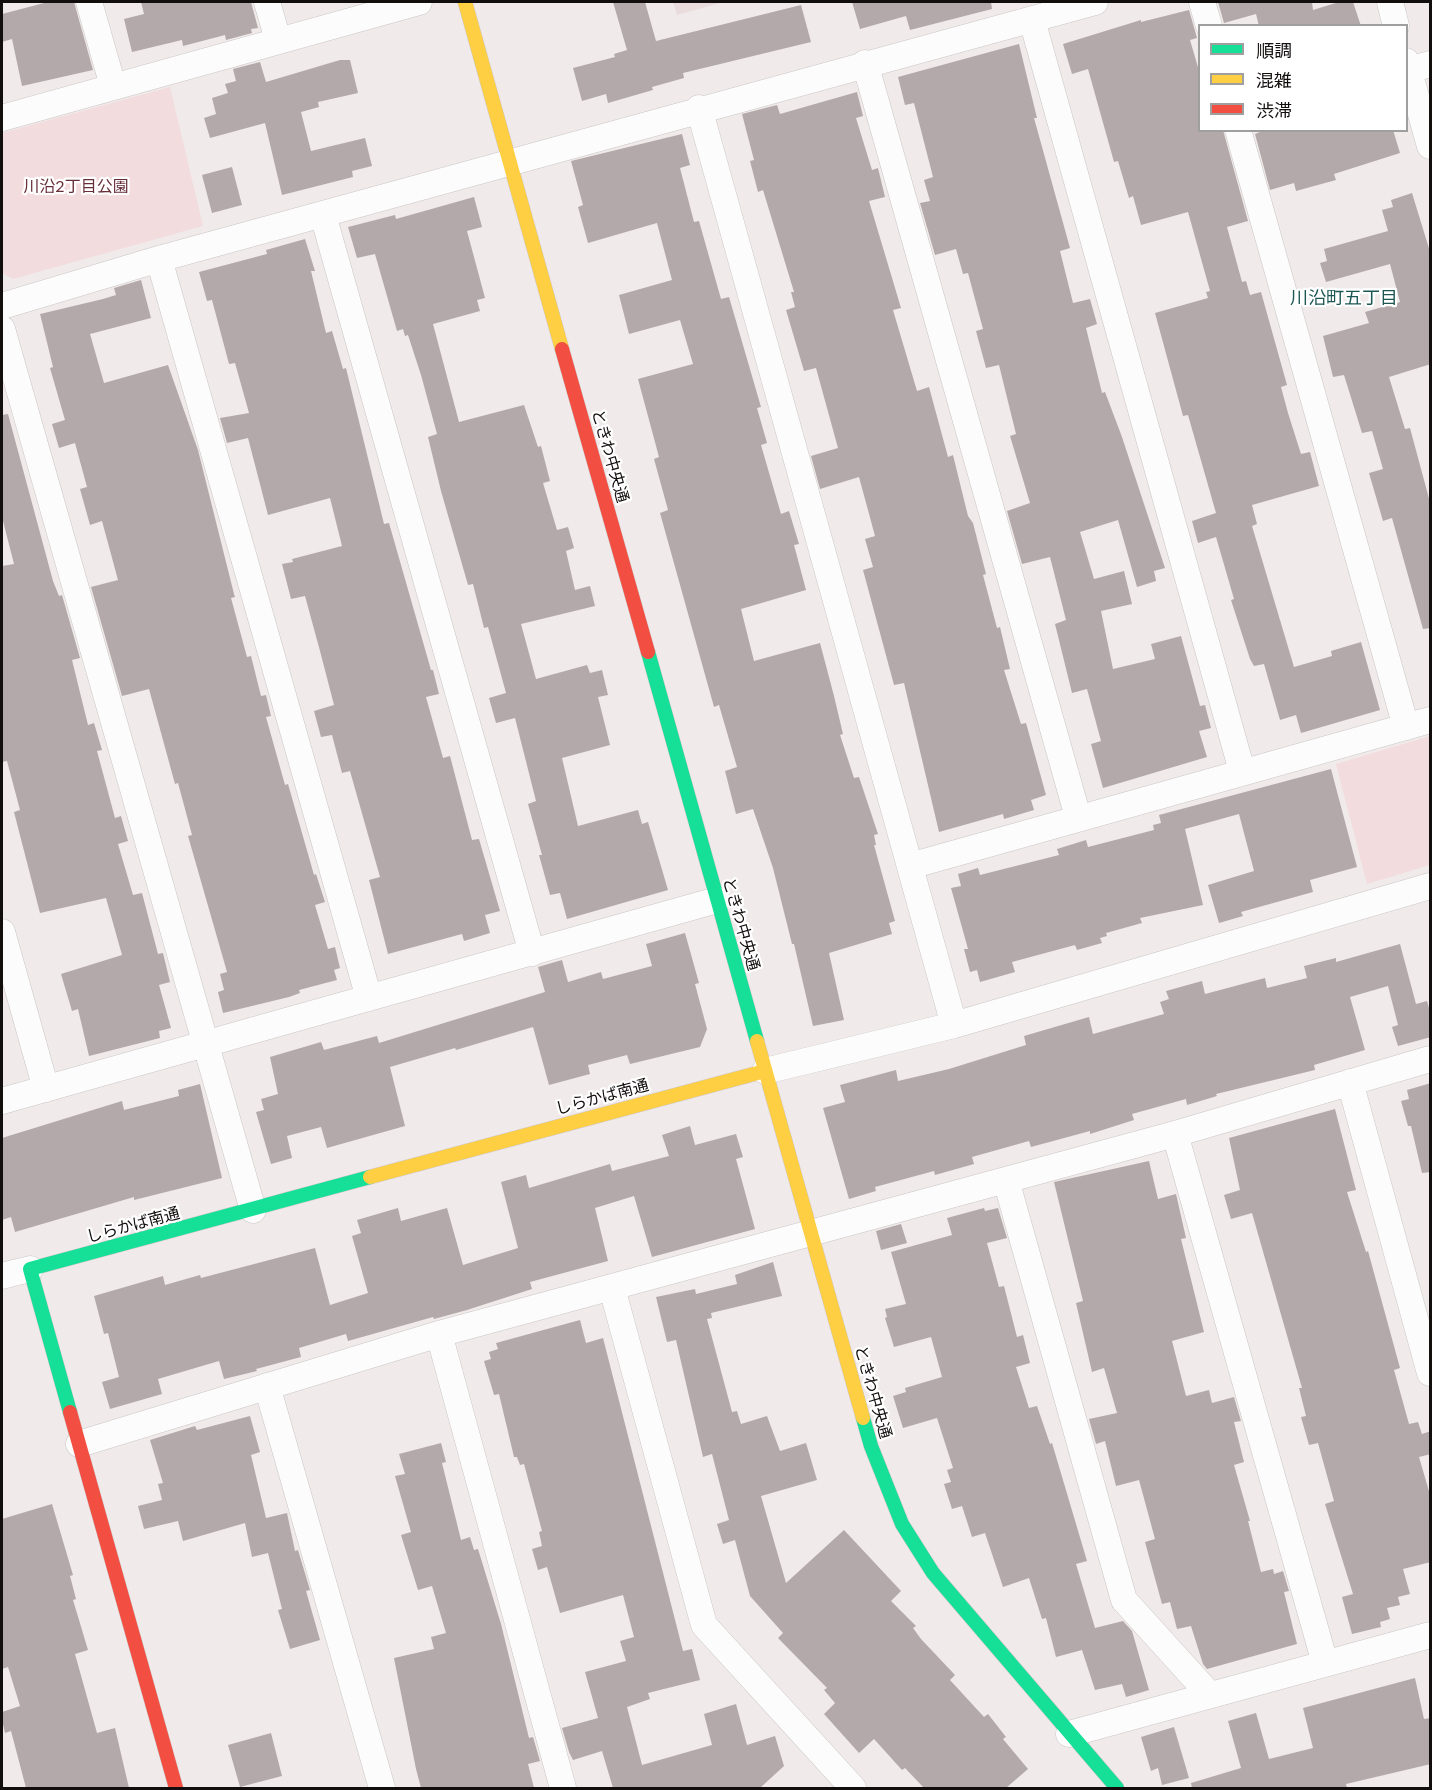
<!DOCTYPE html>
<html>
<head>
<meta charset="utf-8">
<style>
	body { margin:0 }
	#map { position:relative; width:1432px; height:1790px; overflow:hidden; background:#f0eaea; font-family:Lato,"Noto Sans JP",sans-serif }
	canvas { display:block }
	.frame { position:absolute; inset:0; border:3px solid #120e0e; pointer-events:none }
	.legend { position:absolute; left:1198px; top:24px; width:210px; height:108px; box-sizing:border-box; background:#fff; border:2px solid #a09f9f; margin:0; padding:8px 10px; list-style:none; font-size:18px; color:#120e0e }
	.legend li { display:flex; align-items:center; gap:12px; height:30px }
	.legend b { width:30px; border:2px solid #a09f9f }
</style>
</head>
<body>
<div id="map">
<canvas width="1432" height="1790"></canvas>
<div class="frame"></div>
<ul class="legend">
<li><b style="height:8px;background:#16e098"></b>順調</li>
<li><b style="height:8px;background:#ffcf43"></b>混雑</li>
<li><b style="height:8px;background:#f24e42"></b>渋滞</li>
</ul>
</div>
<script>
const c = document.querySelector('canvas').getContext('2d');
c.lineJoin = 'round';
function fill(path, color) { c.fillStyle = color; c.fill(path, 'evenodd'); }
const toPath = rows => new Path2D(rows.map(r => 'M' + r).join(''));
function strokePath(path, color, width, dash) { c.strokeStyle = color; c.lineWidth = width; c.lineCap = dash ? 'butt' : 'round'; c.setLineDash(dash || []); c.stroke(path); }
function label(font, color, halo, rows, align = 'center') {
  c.font = font + ' Lato,"Noto Sans JP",sans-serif'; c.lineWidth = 4.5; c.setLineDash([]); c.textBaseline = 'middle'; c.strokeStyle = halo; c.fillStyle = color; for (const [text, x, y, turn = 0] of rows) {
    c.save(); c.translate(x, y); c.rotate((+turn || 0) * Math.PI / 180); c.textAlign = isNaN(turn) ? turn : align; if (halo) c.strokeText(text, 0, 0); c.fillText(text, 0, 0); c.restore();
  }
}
fill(toPath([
	[673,2,724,2,677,15]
]), '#eadcdd');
fill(toPath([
	[170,87,203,226,13,279,2,273,2,133],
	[1430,736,1430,865,1367,884,1336,764]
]), '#f3dcde');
fill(toPath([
	[48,2,74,2,93,70,22,86,12,39,2,42,2,14],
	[141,2,251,2,258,28,251,29,252,33,226,40,225,35,183,46,182,40,132,52,124,19,144,14],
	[613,2,645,2,656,41,801,5,811,42,683,73,684,78,652,87,653,90,608,103,606,94,582,101,573,68,615,57,614,54,627,50],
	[852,2,991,2,992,9,910,30,906,16,860,29],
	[1218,2,1312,2,1313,10,1339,2,1353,2,1361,26,1259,26,1256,14,1224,23],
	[1189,10,1197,38,1190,40,1200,74,1200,130,1223,130,1248,221,1227,227,1242,282,1246,281,1250,295,1261,292,1287,385,1281,387,1288,413,1301,454,1310,452,1319,486,1252,505,1257,524,1252,526,1294,667,1332,656,1331,651,1361,642,1380,710,1301,733,1296,715,1280,720,1264,664,1254,666,1250,659,1231,600,1234,599,1216,537,1198,543,1192,521,1216,513,1188,415,1183,416,1155,313,1208,298,1206,292,1210,291,1188,212,1141,225,1133,196,1129,198,1118,161,1114,162,1088,69,1072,74,1063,44,1141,20,1141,22],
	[1019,44,1037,118,1034,118,1070,248,1060,251,1073,303,1090,299,1097,324,1086,328,1102,393,1105,392,1122,437,1165,568,1154,571,1156,581,1137,587,1118,520,1080,532,1094,579,1124,571,1132,604,1101,611,1113,669,1155,659,1151,644,1181,636,1200,706,1205,705,1211,728,1199,731,1207,757,1103,788,1091,744,1101,741,1087,689,1072,693,1055,624,1066,620,1050,557,1022,564,1007,511,1030,503,1010,436,1016,434,999,365,986,368,976,331,983,329,968,273,963,274,956,249,935,255,920,203,930,201,924,180,933,177,914,103,905,105,898,77],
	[340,60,350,60,358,93,318,102,319,107,301,112,311,151,365,138,372,166,352,171,353,177,282,195,265,123,210,138,204,118,216,114,212,98,228,93,225,84,236,81,233,69,260,62,266,82],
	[857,92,863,116,856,118,872,170,878,168,885,197,869,201,901,308,893,310,917,391,929,387,948,457,953,455,968,516,973,523,986,574,983,575,997,628,1000,627,1010,669,1004,670,1021,724,1026,723,1046,795,1031,800,1034,810,1004,819,1003,814,939,832,904,683,894,685,863,570,873,567,865,539,875,536,859,477,820,489,811,456,838,448,816,368,804,371,786,310,795,307,791,292,794,292,763,190,758,192,750,161,754,160,742,114,777,105,780,114],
	[1265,130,1393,130,1400,153,1334,174,1336,180,1296,191,1294,183,1270,190,1255,134],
	[682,134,690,165,680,168,694,222,699,221,721,299,729,297,761,407,757,408,767,443,761,445,781,514,789,511,799,544,794,545,806,590,741,609,754,661,820,643,834,696,843,734,840,735,854,778,859,777,878,834,874,835,876,845,874,845,895,921,889,923,892,934,829,953,844,1020,813,1026,794,944,792,944,773,868,753,809,736,814,725,771,737,767,719,705,714,707,660,513,668,510,654,459,659,457,638,379,693,364,680,320,629,334,619,295,672,280,657,223,588,243,578,207,583,205,571,161],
	[232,167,242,205,212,213,202,175],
	[1412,193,1431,255,1431,364,1389,377,1405,429,1410,428,1431,506,1431,628,1423,629,1392,518,1383,521,1369,473,1383,469,1372,431,1362,433,1344,375,1333,377,1323,336,1369,323,1365,312,1400,302,1390,264,1326,282,1320,263,1327,261,1324,249,1388,231,1382,210,1393,207,1391,200],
	[474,197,482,227,467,231,485,298,477,300,480,311,433,324,459,422,524,405,538,447,541,446,550,481,543,483,557,530,568,527,574,548,566,551,575,590,590,586,595,606,521,624,536,679,587,665,590,673,602,670,608,695,598,697,610,745,562,758,578,826,638,810,642,824,648,822,668,890,567,919,560,893,550,895,539,855,542,855,528,804,536,801,515,718,496,723,489,698,506,693,488,627,484,628,473,584,468,585,441,491,428,437,437,434,421,375,408,335,405,336,403,329,397,331,375,254,357,258,348,227,395,215,396,219],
	[305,239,315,271,311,271,326,333,332,331,343,369,346,368,384,524,389,523,431,670,433,670,439,694,426,697,443,758,450,756,472,840,479,839,500,911,485,915,490,933,464,941,462,934,388,954,369,880,380,877,350,771,342,773,332,735,321,737,314,711,334,705,320,651,305,596,291,599,282,564,293,562,292,559,342,546,330,498,268,515,248,438,227,443,220,418,249,413,235,363,229,364,212,300,207,301,199,272,267,254,266,250],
	[141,280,151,318,90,334,104,383,168,365,198,450,234,594,235,597,231,598,247,657,251,656,261,696,266,695,271,716,266,717,285,785,288,784,314,875,316,874,325,902,315,905,328,949,335,947,340,968,334,970,337,980,299,990,300,993,289,997,223,1013,218,992,224,990,220,974,227,972,188,836,192,835,178,783,175,784,149,689,122,696,91,587,118,580,102,521,90,525,80,489,87,487,75,443,59,448,52,424,65,420,50,368,53,367,40,314,103,299,116,295,114,288],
	[8,414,53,581,59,596,62,595,80,658,72,660,88,725,94,723,102,750,97,751,115,818,121,816,128,841,118,844,133,895,142,893,158,954,163,953,170,982,159,985,171,1028,159,1031,160,1038,89,1056,78,1009,72,1011,61,974,122,955,106,898,40,913,14,812,20,810,7,761,2,762,2,566,14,564,2,517,2,415],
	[1331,769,1357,867,1310,880,1313,892,1241,912,1243,916,1219,923,1208,885,1254,871,1239,814,1185,829,1203,905,1140,918,1142,923,1106,933,1107,936,1100,938,1102,943,1077,950,1075,945,1012,962,1015,972,980,982,977,970,970,972,964,949,968,949,951,888,961,886,958,874,978,868,980,875,1059,855,1057,849,1086,840,1088,847,1154,830,1153,825,1161,823,1159,815],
	[685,933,699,983,695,984,707,1029,700,1047,630,1064,627,1055,588,1065,590,1074,549,1085,533,1027,456,1050,455,1048,390,1067,405,1126,327,1148,321,1127,287,1136,292,1158,271,1164,256,1112,264,1110,261,1099,278,1094,270,1057,321,1042,324,1050,377,1036,379,1043,545,992,538,967,562,960,568,982,601,972,603,979,652,966,646,944],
	[1400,944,1416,1004,1427,1001,1431,1015,1431,1037,1398,1046,1392,1027,1398,1025,1388,986,1350,997,1365,1050,1314,1065,1315,1070,1216,1094,1217,1096,1187,1105,1186,1099,1132,1114,1134,1120,1090,1134,1090,1131,1031,1147,1029,1141,972,1157,974,1164,935,1175,934,1171,875,1187,876,1191,849,1199,823,1108,845,1102,840,1085,896,1070,898,1081,949,1069,1026,1045,1024,1036,1089,1017,1093,1034,1164,1014,1160,1002,1169,999,1166,991,1202,981,1205,994,1265,978,1267,988,1307,978,1304,966,1336,958,1336,962],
	[1431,1083,1431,1172,1422,1173,1411,1126,1408,1126,1401,1101,1409,1099,1407,1090],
	[200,1084,222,1178,134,1200,134,1197,15,1232,11,1217,2,1220,2,1138,122,1101,124,1110,179,1096,178,1090],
	[1335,1109,1356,1190,1347,1192,1366,1252,1368,1251,1400,1368,1394,1370,1409,1424,1418,1422,1422,1434,1431,1431,1431,1454,1419,1457,1431,1498,1431,1562,1403,1569,1410,1594,1398,1597,1400,1605,1387,1608,1390,1619,1380,1622,1381,1627,1352,1634,1342,1597,1353,1594,1325,1504,1334,1501,1318,1443,1309,1445,1301,1417,1306,1416,1299,1388,1302,1388,1252,1213,1231,1219,1224,1195,1240,1190,1229,1138],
	[690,1126,695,1145,736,1134,743,1157,736,1159,755,1229,652,1257,634,1196,595,1208,608,1261,530,1282,532,1289,467,1310,434,1319,433,1317,348,1341,346,1334,299,1348,301,1357,256,1369,257,1371,224,1379,219,1361,158,1379,162,1394,110,1409,102,1382,119,1377,108,1333,104,1334,94,1296,163,1276,165,1285,200,1275,201,1278,315,1248,330,1305,368,1293,352,1236,361,1233,357,1220,398,1208,401,1221,447,1208,463,1265,518,1248,501,1182,526,1175,529,1188,610,1164,612,1171,669,1156,662,1135],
	[1149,1161,1158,1199,1176,1194,1186,1238,1181,1239,1204,1332,1172,1341,1186,1396,1209,1390,1212,1403,1234,1397,1241,1421,1234,1422,1244,1462,1234,1465,1250,1521,1248,1521,1261,1572,1273,1569,1274,1574,1283,1571,1289,1591,1284,1592,1297,1644,1207,1669,1203,1664,1191,1626,1177,1629,1170,1602,1162,1604,1145,1542,1155,1539,1139,1480,1116,1486,1105,1441,1096,1444,1089,1419,1117,1413,1104,1368,1092,1372,1076,1303,1083,1301,1054,1182],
	[984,1208,985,1211,998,1208,1007,1238,987,1243,999,1287,1004,1286,1017,1337,1023,1335,1030,1363,1016,1367,1029,1408,1037,1406,1050,1444,1052,1443,1087,1561,1076,1564,1095,1628,1123,1621,1132,1631,1149,1690,1126,1697,1122,1684,1095,1690,1082,1650,1056,1657,1046,1618,1042,1619,1029,1578,1003,1587,985,1533,972,1537,962,1506,952,1509,944,1484,951,1482,947,1470,953,1468,937,1418,903,1428,893,1396,906,1392,905,1388,942,1377,931,1337,894,1347,885,1318,887,1317,885,1309,906,1304,891,1252,952,1235,947,1218],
	[901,1224,907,1243,881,1250,876,1231],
	[773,1262,782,1296,711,1313,712,1318,707,1319,732,1412,737,1411,741,1424,767,1416,780,1451,806,1443,817,1480,761,1496,786,1583,844,1530,901,1591,891,1601,916,1626,913,1628,921,1639,955,1675,950,1680,984,1717,988,1714,1006,1737,1003,1739,1028,1769,1006,1788,924,1788,905,1768,902,1770,874,1739,859,1753,824,1714,835,1703,824,1690,827,1688,778,1638,783,1633,750,1596,735,1540,723,1544,717,1524,729,1520,712,1454,703,1457,676,1340,667,1342,656,1297,695,1289,696,1294,737,1284,735,1275],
	[580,1320,586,1343,603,1338,683,1651,692,1649,700,1680,648,1693,650,1699,627,1707,642,1765,712,1745,704,1714,736,1704,747,1745,775,1736,784,1766,760,1788,613,1788,602,1751,573,1760,569,1752,562,1728,598,1718,585,1672,626,1661,620,1641,634,1637,623,1595,560,1613,547,1567,538,1570,532,1549,542,1546,539,1532,542,1531,524,1464,520,1465,517,1457,514,1457,499,1394,494,1395,484,1361,491,1359,489,1352,498,1349,496,1343],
	[250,1416,260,1452,251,1455,266,1518,287,1513,295,1551,298,1550,310,1590,306,1591,320,1640,290,1649,278,1610,282,1609,268,1553,252,1557,245,1523,183,1541,178,1521,144,1529,138,1506,162,1500,158,1484,163,1483,150,1440,195,1426,197,1430],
	[441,1443,446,1462,442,1463,461,1540,470,1537,474,1550,478,1549,501,1624,529,1738,533,1737,540,1761,528,1764,534,1788,421,1788,416,1769,394,1658,434,1649,431,1637,446,1633,432,1586,418,1590,401,1535,411,1532,395,1476,405,1474,399,1454],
	[52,1504,73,1575,70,1576,76,1599,73,1600,88,1650,75,1654,97,1733,115,1728,129,1788,26,1788,11,1731,5,1733,2,1720,2,1712,20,1706,8,1667,2,1669,2,1519],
	[1415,1678,1424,1719,1431,1718,1431,1764,1346,1784,1347,1788,1192,1788,1191,1783,1241,1768,1228,1721,1256,1713,1269,1759,1313,1748,1303,1708],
	[1174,1727,1189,1778,1162,1785,1158,1768,1151,1771,1141,1737],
	[271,1733,282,1776,240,1787,228,1745]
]), '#b3a9aa');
const street = toPath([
	[89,2,113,86],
	[267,2,278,40],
	[1202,2,1209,26],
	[1390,2,1396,26],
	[1032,20,1242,771],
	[1406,61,1430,146],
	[865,63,1078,817],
	[1409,70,1430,64],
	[699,108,954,1025],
	[2,118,419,2],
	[1238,130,1406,727],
	[323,215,532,953],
	[159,259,369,998],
	[2,306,159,259,1095,2],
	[2,329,253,1210],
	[910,866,1430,720],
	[2,932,46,1089],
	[765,1071,954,1025,1430,886],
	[1350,1082,1430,1373],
	[2,1101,717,900],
	[1175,1134,1325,1663],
	[1006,1180,1124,1600,1210,1695],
	[2,1276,30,1269],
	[612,1288,704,1625,853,1788],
	[439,1334,563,1788],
	[267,1386,382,1788],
	[79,1444,439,1334,1175,1134,1430,1059],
	[1069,1734,1430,1635]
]);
const fast = toPath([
	[648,652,757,1041],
	[70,1412,30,1269,370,1177],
	[863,1418,871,1446,902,1524,933,1573,1117,1788]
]);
const slow = toPath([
	[465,2,562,349],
	[757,1041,863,1418],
	[370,1177,765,1071]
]);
const jam = toPath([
	[562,349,648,652],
	[70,1412,176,1788]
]);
strokePath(street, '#cbc6c6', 27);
strokePath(fast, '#cbc6c6', 15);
strokePath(slow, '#cbc6c6', 15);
strokePath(jam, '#cbc6c6', 15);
strokePath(street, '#fdfcfc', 26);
strokePath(fast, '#16e098', 14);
strokePath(slow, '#ffcf43', 14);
strokePath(jam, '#f24e42', 14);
label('16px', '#662e37', '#fff', [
	["川沿2丁目公園",76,187]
]);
label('16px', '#120e0e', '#fff', [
	["ときわ中央通",610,456,74],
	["ときわ中央通",741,924,74],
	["しらかば南通",602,1097,-15],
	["しらかば南通",133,1225,-15],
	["ときわ中央通",873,1392,74]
]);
label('18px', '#1c5754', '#fff', [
	["川沿町五丁目",1344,298]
]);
</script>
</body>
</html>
